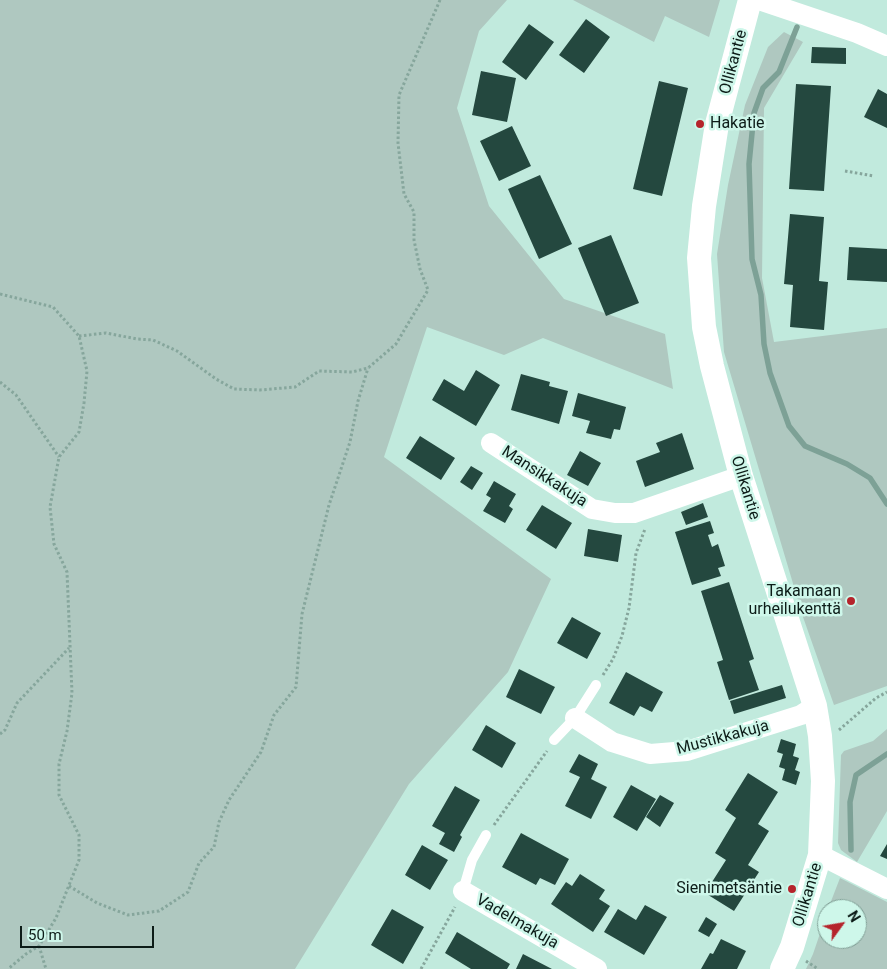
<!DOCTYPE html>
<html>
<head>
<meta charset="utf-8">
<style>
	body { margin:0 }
	#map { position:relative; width:887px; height:969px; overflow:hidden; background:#c1eadd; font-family:Roboto,sans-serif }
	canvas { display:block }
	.north { position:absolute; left:817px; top:899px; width:50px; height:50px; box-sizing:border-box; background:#cef7ea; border:1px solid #819f96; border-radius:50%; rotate:58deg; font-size:14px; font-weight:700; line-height:20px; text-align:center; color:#0d1c18 }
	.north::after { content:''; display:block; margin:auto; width:18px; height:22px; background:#b5242c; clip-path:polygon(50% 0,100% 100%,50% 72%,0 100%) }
	.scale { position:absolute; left:20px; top:926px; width:134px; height:22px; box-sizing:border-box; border:2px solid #0d1c18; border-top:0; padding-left:6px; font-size:15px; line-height:18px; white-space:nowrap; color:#0d1c18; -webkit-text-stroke:4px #cef7ea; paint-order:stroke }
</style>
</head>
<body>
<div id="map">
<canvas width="887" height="969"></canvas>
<div class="north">N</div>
<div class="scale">50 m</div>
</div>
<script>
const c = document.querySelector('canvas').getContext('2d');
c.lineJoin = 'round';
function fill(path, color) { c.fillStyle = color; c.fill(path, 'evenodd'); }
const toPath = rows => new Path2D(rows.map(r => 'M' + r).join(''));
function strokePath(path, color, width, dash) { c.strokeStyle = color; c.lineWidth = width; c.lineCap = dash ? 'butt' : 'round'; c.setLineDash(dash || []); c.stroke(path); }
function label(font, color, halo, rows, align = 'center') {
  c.font = font + ' Roboto,sans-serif'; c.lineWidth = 5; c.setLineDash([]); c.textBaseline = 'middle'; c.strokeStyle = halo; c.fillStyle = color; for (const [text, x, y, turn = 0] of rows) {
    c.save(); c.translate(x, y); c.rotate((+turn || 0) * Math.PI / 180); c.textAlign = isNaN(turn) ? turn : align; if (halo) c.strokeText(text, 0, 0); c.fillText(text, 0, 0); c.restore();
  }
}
fill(toPath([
	[0,0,507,0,479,31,457,108,489,206,564,299,665,334,673,389,543,338,504,355,427,327,384,457,551,579,508,672,409,784,295,969,0,969],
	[573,0,720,0,709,37,665,16,654,42],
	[784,32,803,42,764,108,762,278,774,342,887,328,887,686,834,705,803,617,724,352,717,254,728,185,745,105,768,47],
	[887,729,887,811,857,862,841,850,838,843,841,755,844,751,873,741],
	[840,878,887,902,887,969,806,969,813,954,827,913,827,939,857,939,857,909,828,909]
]), '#afc8c0');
strokePath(toPath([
	[797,27,779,72,763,88,754,113,749,164,752,259,761,295,764,344,770,373,789,426,805,446,847,464,870,478,887,504],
	[851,850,850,802,856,775,887,754]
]), '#7da196', 5.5);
fill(toPath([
	[586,19,610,37,584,73,559,55],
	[529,24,554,42,526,80,502,62],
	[812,47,846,48,846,64,811,63],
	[481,71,516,78,507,122,472,115],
	[659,81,688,88,662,196,633,189],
	[796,84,831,86,824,191,789,189],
	[878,89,887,94,887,128,864,117],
	[512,126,531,166,499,181,480,141],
	[540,175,572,244,539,259,508,189],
	[790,214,824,217,819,281,828,282,824,330,790,327,793,285,784,284],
	[611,235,639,303,606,316,578,248],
	[849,247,887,249,887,282,847,280],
	[476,370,500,385,476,426,432,400,444,379,464,391],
	[521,374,550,382,549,386,568,391,559,424,511,410],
	[578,393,626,407,620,430,614,429,611,439,586,433,590,421,572,416],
	[682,433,694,469,645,487,636,461,660,452,656,443],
	[420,436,455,458,441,480,406,458],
	[580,451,601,463,588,486,567,475],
	[471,466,483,473,472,490,460,482],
	[494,481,516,494,509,506,513,509,505,523,483,511,491,498,486,495],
	[703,503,708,517,686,525,681,512],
	[542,505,572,523,556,549,526,530],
	[710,521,714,533,708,535,712,547,718,544,725,566,718,568,721,576,692,585,675,532],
	[588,529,622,535,618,562,584,556],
	[729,582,754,659,749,661,759,690,729,700,717,662,723,660,701,591],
	[572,617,601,633,587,659,557,643],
	[519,669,555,687,541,714,506,697],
	[626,672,663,692,652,712,640,706,634,716,609,703],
	[782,685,786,698,734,714,730,701],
	[486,725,516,743,502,768,472,750],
	[781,739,796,744,793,756,799,758,795,770,800,772,796,785,782,780,785,769,779,767,783,754,777,752],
	[579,754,598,764,591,779,607,787,591,819,565,806,580,777,569,772],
	[748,773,778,792,758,824,769,831,748,865,759,872,734,911,705,893,726,860,715,853,736,818,725,810],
	[631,785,656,799,637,831,613,817],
	[455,786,480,800,460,835,462,837,454,852,439,844,445,833,432,826],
	[660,795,674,803,660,827,646,817],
	[521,833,569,859,555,885,540,878,536,885,502,867],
	[887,844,887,859,880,856],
	[422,845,448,860,430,890,405,875],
	[580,874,605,890,599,899,610,906,593,932,551,904,566,882,572,886],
	[645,905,667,917,644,955,604,932,618,909,636,920],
	[392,909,424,927,403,964,371,945],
	[706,917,717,924,709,937,698,931],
	[457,932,510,964,507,969,471,969,445,953],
	[721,939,746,951,737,969,701,969,710,953,713,954],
	[523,954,552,969,516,969]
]), '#24483f');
strokePath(toPath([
	[845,171,874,176],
	[0,294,53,307,79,336,87,371,84,403,79,432,59,457,50,507,54,544,67,572,72,693,67,731,59,764,59,795,79,835,79,860,56,918,39,946,26,954,8,969],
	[79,336,106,333,137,339,153,340,177,351,216,379,234,389,260,390,295,387,319,371,352,372,368,368,396,344,428,290,420,269,414,240,414,212,404,194,398,143,399,95,440,0],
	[0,382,16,395,59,457],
	[603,675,613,659,622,636,629,608,636,553,645,529],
	[839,730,876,698,887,692],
	[0,734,5,730,17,703,69,648],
	[494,825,547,751],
	[69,886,97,903,128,915,159,911,188,892,199,863,214,847,219,822,229,800,261,752,274,715,296,687,302,614,329,505,350,442,358,401,368,368],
	[39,946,46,969],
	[806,961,818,969],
	[421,969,455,907]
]), '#86a69c', 3, [2.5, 2.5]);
strokePath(toPath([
	[554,740,575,718,596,685],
	[463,891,472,860,486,835]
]), '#fff', 10);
strokePath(toPath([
	[759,0,857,33,887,46],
	[491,443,592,509,615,513,634,513,741,476],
	[575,718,612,742,650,754,687,751,801,715,815,706],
	[820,855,887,889],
	[463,891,597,969]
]), '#fff', 20);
strokePath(toPath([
	[750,0,717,124,704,206,699,258,704,327,712,366,741,476,815,706,820,736,823,781,820,855,792,947,782,969]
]), '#fff', 24);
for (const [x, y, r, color] of [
	[700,124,5,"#b5242c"],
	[851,601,5,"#b5242c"],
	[792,889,5,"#b5242c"]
]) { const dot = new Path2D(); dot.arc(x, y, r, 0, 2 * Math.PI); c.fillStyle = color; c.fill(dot); strokePath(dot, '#cef7ea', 2); }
label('16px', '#0d1c18', '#cef7ea', [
	["Ollikantie",734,62,-75],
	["Mansikkakuja",544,477,33],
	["Ollikantie",745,488,73],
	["Mustikkakuja",723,738,-15],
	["Ollikantie",808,895,-73],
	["Vadelmakuja",517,922,30]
]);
label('16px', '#0d1c18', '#cef7ea', [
	["Hakatie",710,124,"left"],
	["Takamaan",841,592],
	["urheilukenttä",841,610],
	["Sienimetsäntie",782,889]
], 'right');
</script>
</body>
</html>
